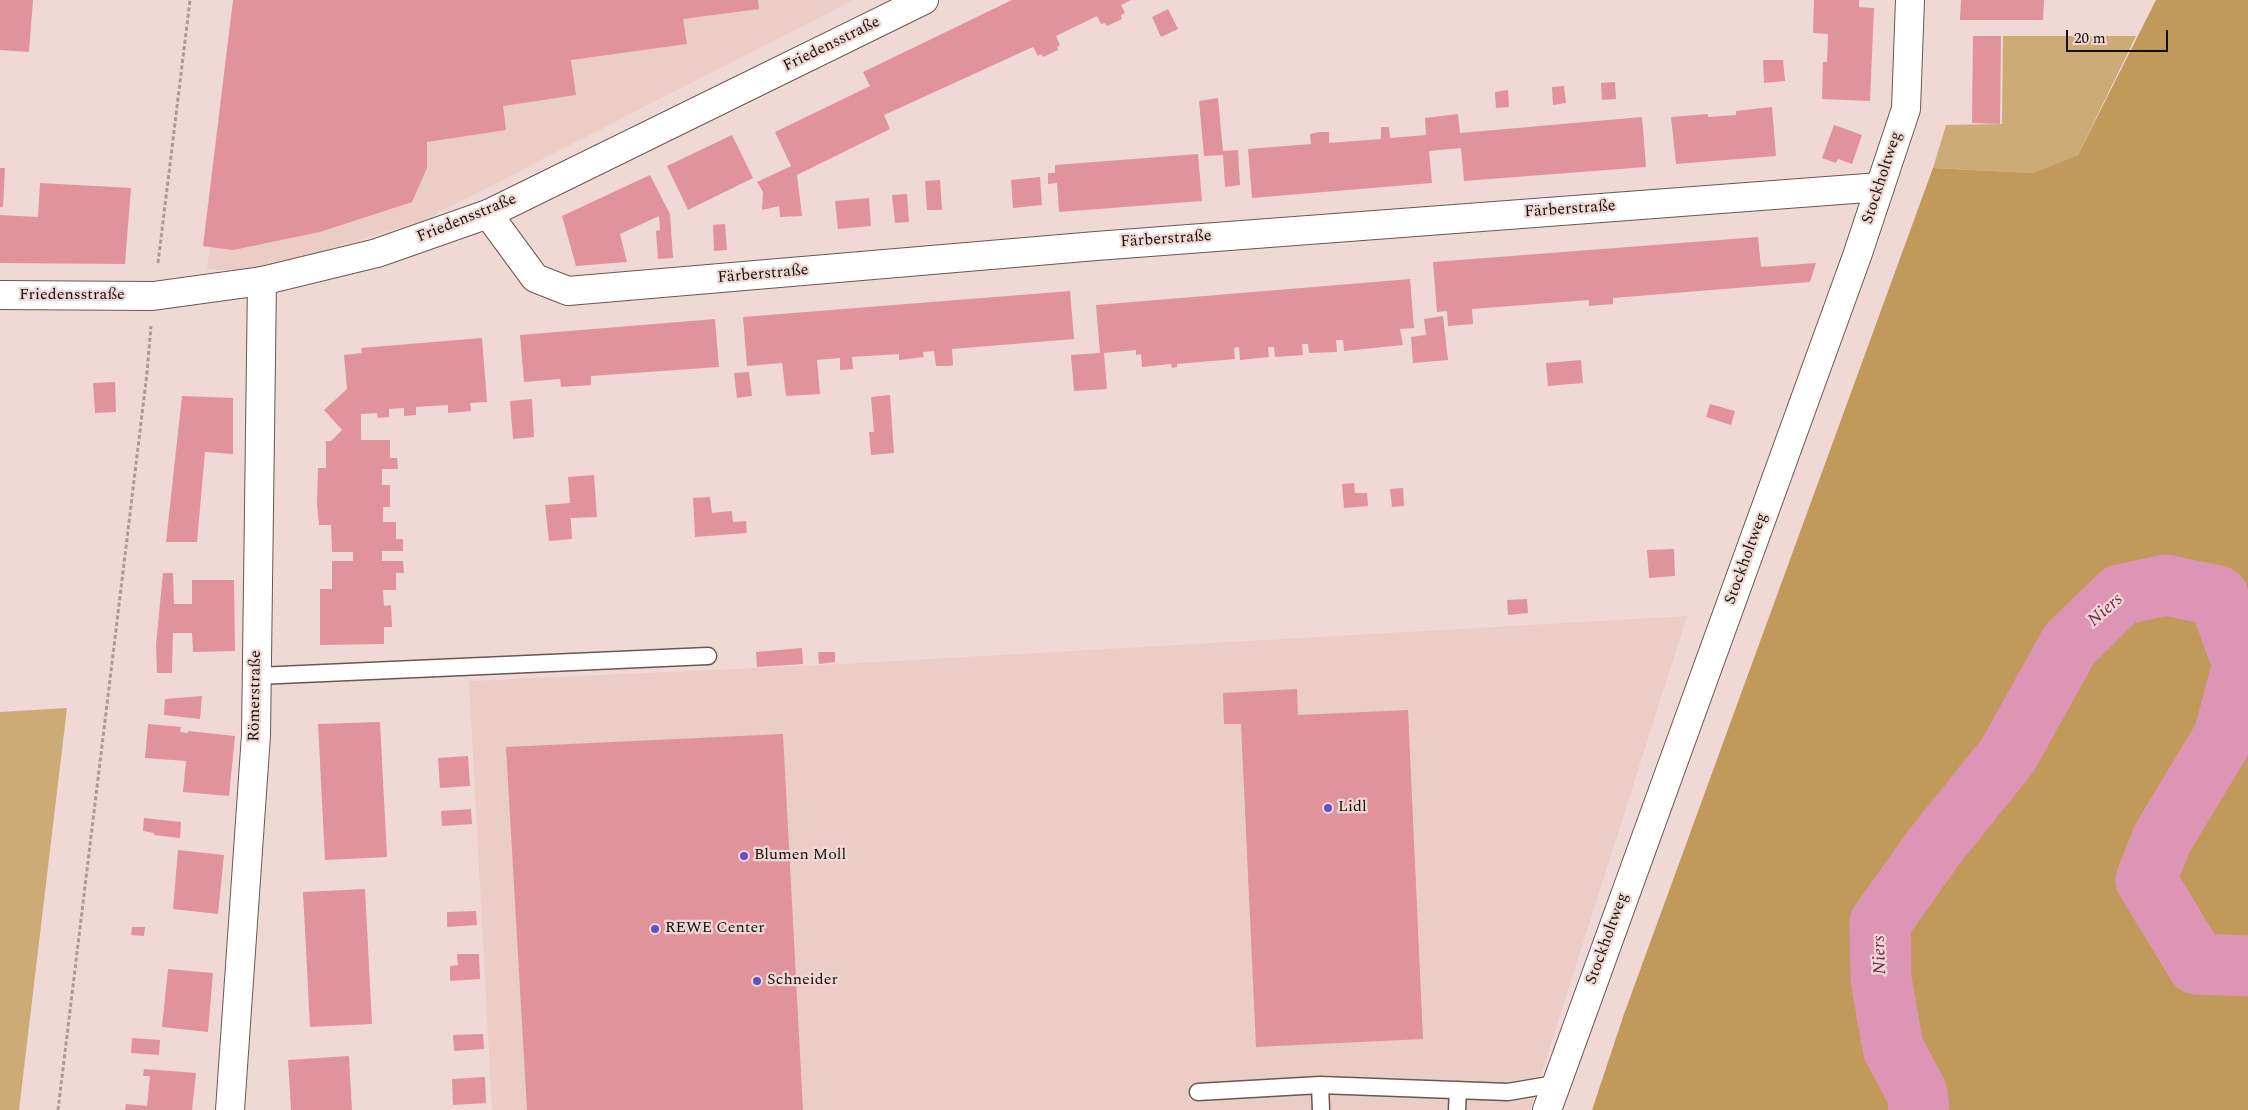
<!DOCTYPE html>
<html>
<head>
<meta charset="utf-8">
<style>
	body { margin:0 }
	#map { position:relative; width:2248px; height:1110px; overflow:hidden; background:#f0d9d4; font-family:Spectral,serif }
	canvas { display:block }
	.scale { position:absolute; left:2066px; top:30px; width:102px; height:22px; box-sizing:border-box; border:2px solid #160e0d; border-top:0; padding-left:6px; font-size:15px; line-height:18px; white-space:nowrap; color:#160e0d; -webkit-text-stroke:4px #f0d9d4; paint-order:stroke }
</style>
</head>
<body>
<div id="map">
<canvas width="2248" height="1110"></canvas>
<div class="scale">20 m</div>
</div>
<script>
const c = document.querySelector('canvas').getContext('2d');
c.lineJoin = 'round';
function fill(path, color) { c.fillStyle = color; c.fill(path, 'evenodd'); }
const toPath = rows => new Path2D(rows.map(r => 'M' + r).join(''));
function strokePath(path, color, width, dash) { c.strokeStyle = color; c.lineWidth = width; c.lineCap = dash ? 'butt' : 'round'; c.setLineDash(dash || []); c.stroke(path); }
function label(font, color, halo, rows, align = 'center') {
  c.font = font + ' Spectral,serif'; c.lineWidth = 4.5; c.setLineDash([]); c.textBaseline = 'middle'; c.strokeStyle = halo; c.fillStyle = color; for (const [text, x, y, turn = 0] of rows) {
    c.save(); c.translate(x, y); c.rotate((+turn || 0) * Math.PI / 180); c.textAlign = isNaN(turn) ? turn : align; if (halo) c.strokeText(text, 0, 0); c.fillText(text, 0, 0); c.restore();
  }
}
fill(toPath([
	[240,0,853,0,420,222,254,271,207,269],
	[1687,616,1530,1110,492,1110,469,681,842,664]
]), '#eccdc5');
fill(toPath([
	[2003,36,2136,36,2078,155,2032,173,1933,168,1946,125,2002,124],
	[67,708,19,1110,0,1110,0,712]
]), '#cdab76');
fill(toPath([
	[2156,0,2248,0,2248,1110,1592,1110,1624,1014,1933,168,2032,173,2078,155]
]), '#c19a5b');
strokePath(toPath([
	[1919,1110,1917,1093,1893,1048,1881,979,1880,923,1934,847,2008,755,2069,645,2120,595,2166,585,2218,596,2243,664,2224,736,2162,839,2146,880,2197,964,2248,966]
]), '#dc95b5', 61);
fill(toPath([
	[0,0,33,0,29,52,0,50],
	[233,0,758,0,759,9,683,19,687,44,571,60,576,95,503,106,506,130,427,142,427,168,412,202,320,232,233,250,203,246],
	[1012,0,1131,0,1121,5,1125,13,1121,15,1122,19,1107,26,1105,23,1101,24,1097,16,1056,36,1060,45,1057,47,1058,50,1043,57,1041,54,1038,56,1033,47,884,115,890,129,797,175,802,216,780,217,779,206,762,210,763,192,757,182,791,166,775,132,870,86,863,72],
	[1814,0,1859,0,1859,7,1874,8,1870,101,1822,99,1823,62,1827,62,1828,34,1813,33],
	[1961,0,2044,0,2043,20,1960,20],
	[1168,9,1178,29,1161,37,1152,17],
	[1973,36,2001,36,2000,124,1972,123],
	[1763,60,1783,60,1785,81,1764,83],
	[1615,82,1616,99,1602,100,1601,83],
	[1564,86,1566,103,1553,105,1552,87],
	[1508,90,1509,107,1496,108,1495,92],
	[1218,98,1223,151,1238,150,1240,185,1225,187,1223,155,1204,156,1199,101],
	[1772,107,1776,156,1676,164,1671,117,1708,114,1708,117,1736,115,1736,111],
	[1458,114,1460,133,1642,117,1646,167,1464,181,1461,148,1429,151,1432,183,1252,198,1248,149,1311,144,1310,134,1319,132,1329,132,1329,143,1381,139,1381,127,1389,127,1390,138,1426,135,1425,118],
	[1834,125,1862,135,1852,164,1838,159,1836,163,1822,158],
	[732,135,753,178,688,210,667,166],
	[1198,154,1202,201,1059,212,1057,183,1048,184,1048,173,1055,173,1055,165],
	[0,168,5,168,3,207,0,207],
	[650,175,670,214,673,258,658,259,656,231,660,230,659,216,620,234,627,262,576,266,562,216],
	[1040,177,1042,205,1013,208,1011,180],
	[940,180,942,210,927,210,925,181],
	[40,183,131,188,125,264,0,263,0,215,38,217],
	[907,194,909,222,895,223,892,195],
	[869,198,871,226,838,229,835,201],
	[725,224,727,250,714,251,713,225],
	[1758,237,1761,267,1816,263,1810,282,1613,298,1613,304,1589,306,1589,300,1472,309,1473,324,1448,326,1447,311,1437,312,1433,262],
	[1410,279,1414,328,1400,329,1403,345,1344,351,1343,340,1336,340,1337,352,1309,353,1308,344,1302,344,1303,355,1275,357,1274,347,1268,347,1269,357,1240,360,1239,347,1234,348,1235,359,1177,364,1177,367,1172,368,1171,364,1142,367,1141,354,1136,355,1136,350,1104,353,1107,389,1074,391,1071,355,1100,353,1096,305],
	[1070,291,1074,339,952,349,953,365,949,366,936,366,934,351,923,352,924,357,899,360,899,354,852,357,853,369,840,370,840,358,817,360,820,394,786,396,782,363,747,366,743,317],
	[1443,316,1448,360,1413,363,1411,337,1426,335,1424,319],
	[715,319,719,367,591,376,591,385,561,387,560,379,524,382,520,335],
	[482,338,487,402,470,403,471,411,448,413,448,405,416,407,416,415,404,416,404,408,389,409,389,417,378,418,377,413,361,414,361,440,390,440,390,458,397,458,398,469,382,469,382,485,390,485,390,507,383,507,383,522,396,522,396,539,403,539,403,551,382,551,382,561,403,561,404,573,396,573,396,590,383,590,384,606,391,605,392,627,384,627,384,644,320,645,320,589,332,589,332,561,353,561,353,552,332,552,331,525,319,525,317,504,318,468,326,468,326,441,331,441,342,430,324,410,347,389,344,355,362,353,361,348],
	[1581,360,1583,383,1548,386,1546,363],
	[749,372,752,396,737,398,734,373],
	[115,382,116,412,95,413,93,383],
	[890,395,894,453,871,455,869,432,874,432,871,397],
	[182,396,233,398,233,454,205,452,197,542,166,542],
	[532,399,534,437,513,439,510,401],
	[1710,404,1735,411,1731,425,1706,417],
	[594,475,597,517,571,518,570,508,572,539,549,541,545,505,570,503,568,477],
	[1354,483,1355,493,1367,493,1368,506,1344,508,1342,484],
	[1403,488,1404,506,1392,507,1390,489],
	[710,497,712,513,732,511,733,522,746,521,747,533,695,537,693,498],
	[1674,549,1675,576,1649,578,1647,550],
	[163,573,173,573,174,604,192,604,192,580,234,580,235,651,193,652,192,633,173,633,172,673,157,673,156,645],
	[1527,599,1528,613,1508,615,1507,600],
	[802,648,803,664,757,667,756,652],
	[818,652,835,652,835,662,819,664],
	[1297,689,1298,715,1408,710,1423,1039,1256,1047,1241,724,1224,724,1223,693],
	[202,696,200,719,164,715,165,699],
	[380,722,387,857,325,860,318,724],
	[148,724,181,727,180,732,188,733,188,731,235,736,229,796,183,792,186,761,145,758],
	[783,734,803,1110,527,1110,506,747],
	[468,756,470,786,440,788,438,758],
	[471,809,472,824,442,826,441,811],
	[144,818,181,822,180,838,154,835,154,833,143,831],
	[178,850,224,855,218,914,173,909],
	[365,889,372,1024,310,1027,303,892],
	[476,911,477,925,447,927,447,912],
	[132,927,145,927,144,936,131,935],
	[457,954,479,954,480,979,450,981,450,966,458,965],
	[168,969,213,973,208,1032,162,1027],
	[483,1034,484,1049,454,1051,453,1035],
	[132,1038,160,1040,159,1055,131,1053],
	[349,1056,352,1110,291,1110,288,1060],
	[144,1069,196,1073,192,1110,125,1110,126,1104,147,1106,150,1076,143,1076],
	[485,1077,486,1103,453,1105,452,1079]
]), '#e0939b');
const lane = toPath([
	[257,676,708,656],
	[1320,1085,1321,1110],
	[1198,1092,1320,1085,1508,1092,1555,1084],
	[1457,1110,1458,1090]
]);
const street = toPath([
	[488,214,535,278,568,291,1096,246,1880,187],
	[230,1110,256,735,262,281]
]);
const secondary = toPath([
	[0,295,153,296,262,281,377,253,488,214,924,0],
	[1547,1110,1857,256,1906,109,1910,0]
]);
strokePath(lane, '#6a5752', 19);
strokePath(street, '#6a5752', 30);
strokePath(secondary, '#6a5752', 30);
strokePath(toPath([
	[158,263,190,0],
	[58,1110,147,373,151,326]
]), '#ac9a96', 3, [4, 2.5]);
strokePath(lane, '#fff', 16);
strokePath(street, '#fff', 28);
strokePath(secondary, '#fff', 28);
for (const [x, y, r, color] of [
	[1328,808,5,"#624fc8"],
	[744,856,5,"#624fc8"],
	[655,929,5,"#624fc8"],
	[757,981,5,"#624fc8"]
]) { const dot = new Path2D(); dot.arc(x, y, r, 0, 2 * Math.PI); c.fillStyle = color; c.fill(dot); strokePath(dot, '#f0d9d4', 2); }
label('16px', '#160e0d', '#f0d9d4', [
	["Friedensstraße",832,45,-26],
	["Stockholtweg",1883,178,-72],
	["Färberstraße",1570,210,-4],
	["Friedensstraße",467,219,-22],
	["Färberstraße",1166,240,-4],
	["Färberstraße",763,275,-5],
	["Friedensstraße",72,296],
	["Stockholtweg",1747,559,-70],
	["Römerstraße",256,696,-89],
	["Stockholtweg",1608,939,-70]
]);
label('16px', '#160e0d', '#f0d9d4', [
	["Lidl",1338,808],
	["Blumen Moll",754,856],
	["REWE Center",665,929],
	["Schneider",767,981]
], 'left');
label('italic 18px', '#762551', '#f0d9d4', [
	["Niers",2106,611,-41],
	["Niers",1881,955,-92]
]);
</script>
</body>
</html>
